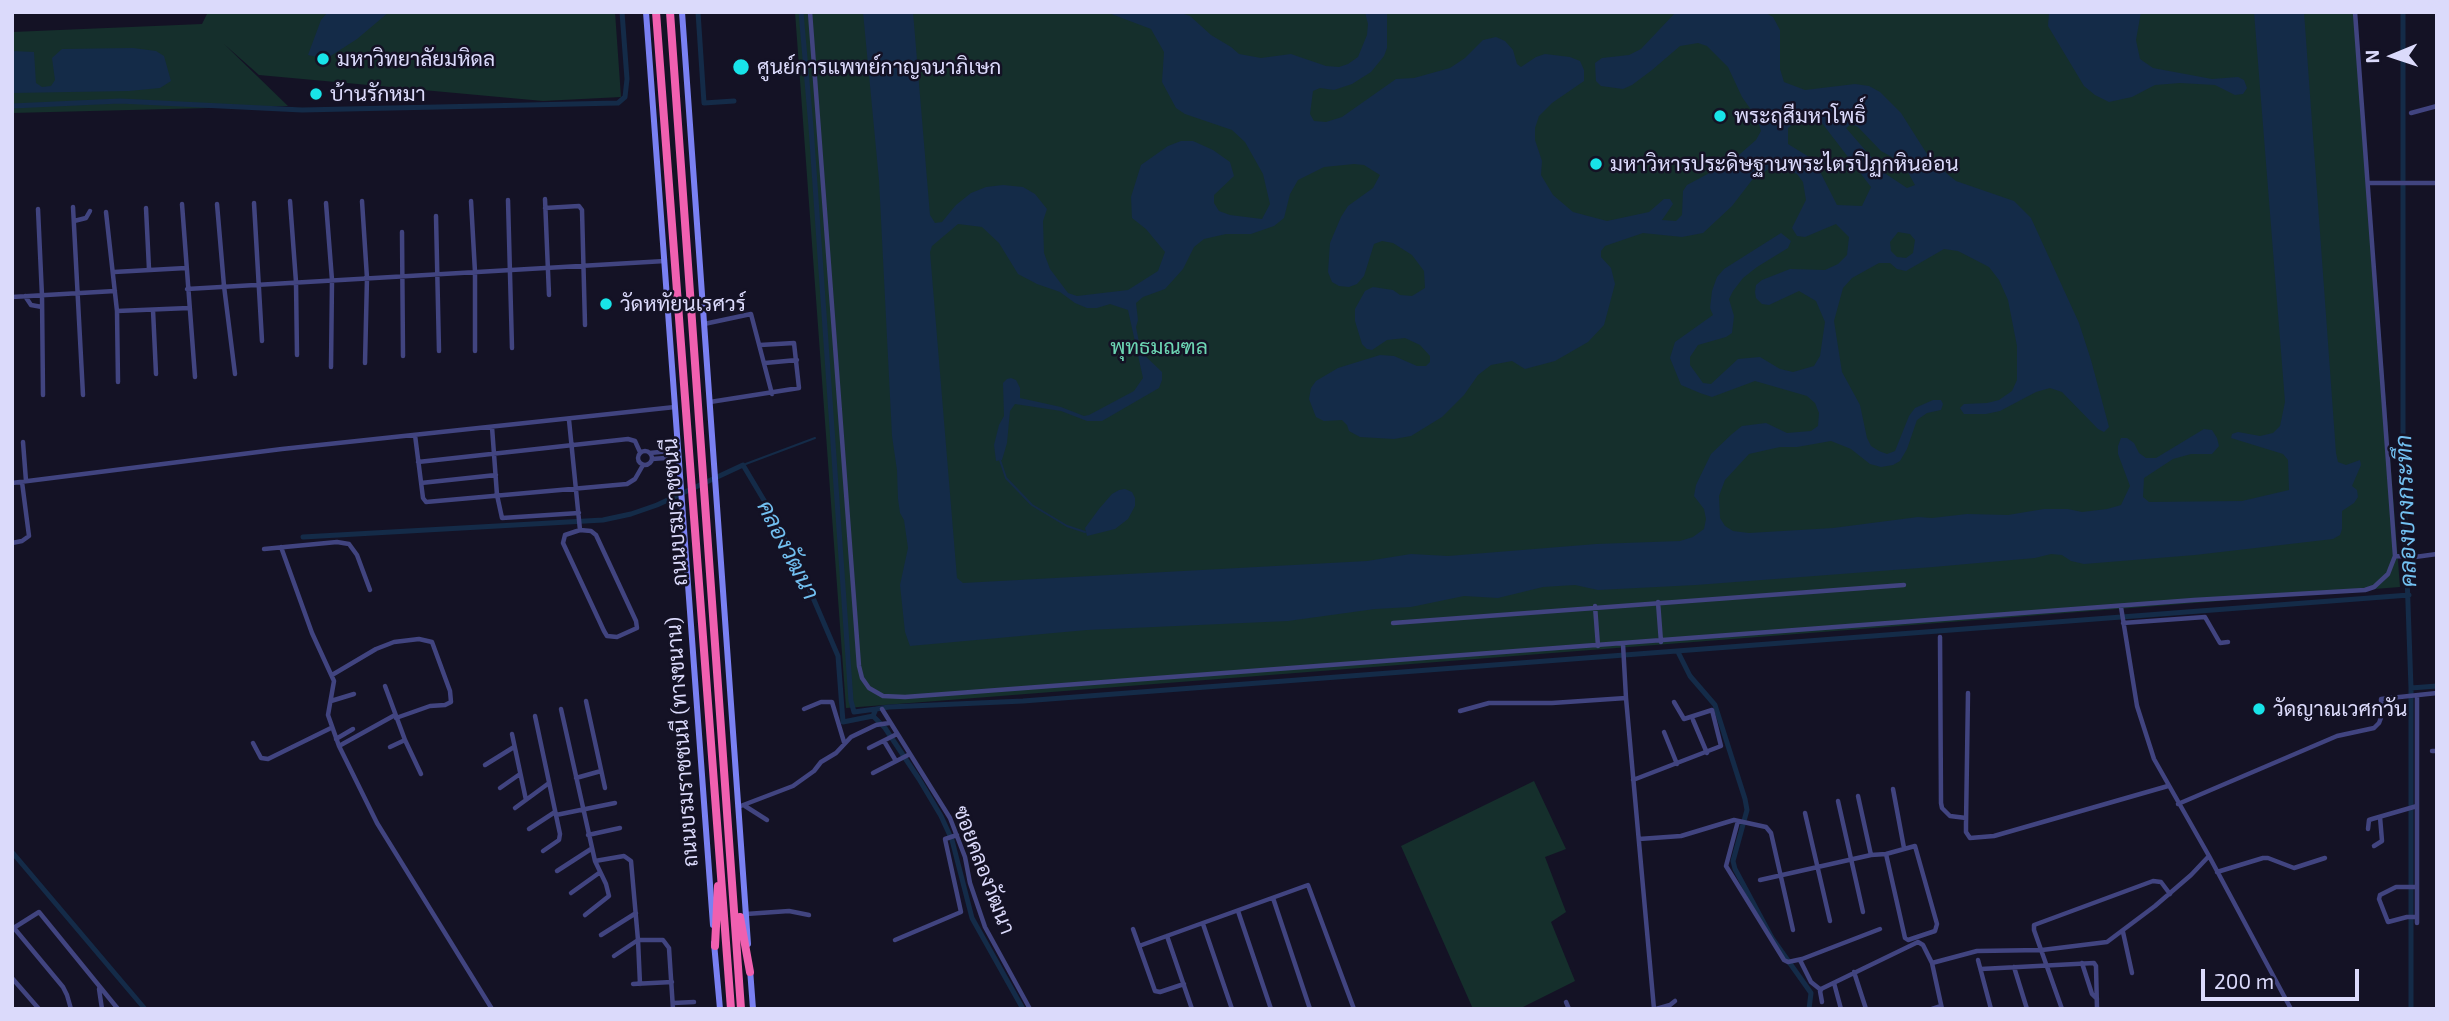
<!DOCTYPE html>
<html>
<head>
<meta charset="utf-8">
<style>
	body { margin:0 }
	#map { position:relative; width:2449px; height:1021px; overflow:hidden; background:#141225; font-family:"Exo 2",sans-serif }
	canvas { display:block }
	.frame { position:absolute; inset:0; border:14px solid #dbdafb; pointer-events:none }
	.north { position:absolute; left:2358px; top:21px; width:70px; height:70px; -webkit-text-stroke:5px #141225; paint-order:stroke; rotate:268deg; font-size:19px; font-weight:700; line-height:28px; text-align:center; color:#dbdafb }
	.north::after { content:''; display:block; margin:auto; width:24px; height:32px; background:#dbdafb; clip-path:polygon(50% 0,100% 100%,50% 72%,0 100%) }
	.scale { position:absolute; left:2201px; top:969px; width:158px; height:32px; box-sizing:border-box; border:4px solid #dbdafb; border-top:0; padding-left:9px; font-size:21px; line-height:24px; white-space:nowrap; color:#dbdafb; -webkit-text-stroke:5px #141225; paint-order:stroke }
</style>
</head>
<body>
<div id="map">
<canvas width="2449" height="1021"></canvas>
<div class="frame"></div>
<div class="north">N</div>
<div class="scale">200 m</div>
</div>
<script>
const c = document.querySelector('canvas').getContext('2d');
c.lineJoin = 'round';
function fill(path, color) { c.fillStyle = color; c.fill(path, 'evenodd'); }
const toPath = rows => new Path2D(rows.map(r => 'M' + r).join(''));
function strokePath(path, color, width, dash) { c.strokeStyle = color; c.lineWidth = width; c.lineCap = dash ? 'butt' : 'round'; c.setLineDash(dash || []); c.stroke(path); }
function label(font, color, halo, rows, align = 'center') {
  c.font = font + ' "Exo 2",Sarabun,sans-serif'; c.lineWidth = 5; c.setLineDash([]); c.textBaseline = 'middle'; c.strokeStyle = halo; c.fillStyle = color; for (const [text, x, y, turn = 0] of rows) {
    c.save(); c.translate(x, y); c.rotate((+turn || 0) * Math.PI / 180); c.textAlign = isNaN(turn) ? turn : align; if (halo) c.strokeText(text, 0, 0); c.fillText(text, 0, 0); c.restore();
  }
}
fill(toPath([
	[208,12,615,12,621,97,543,101,259,75,224,44,288,106,12,113,12,32,202,24],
	[795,12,2356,12,2400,587,846,708],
	[1534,781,1566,849,1545,857,1566,912,1551,922,1575,981,1519,1009,1473,1009,1401,846]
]), '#152f2c');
fill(toPath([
	[328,12,389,12,357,39,326,59,308,55,321,20],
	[863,12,913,12,930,215,935,223,942,222,956,205,971,193,986,187,1003,185,1023,187,1035,194,1047,209,1043,221,1044,253,1050,269,1068,293,1077,296,1128,290,1158,271,1165,252,1146,229,1132,218,1131,197,1141,165,1168,146,1181,141,1193,141,1213,150,1230,162,1234,176,1214,195,1214,203,1219,211,1230,215,1262,219,1270,204,1263,174,1245,142,1232,130,1185,114,1176,108,1162,82,1164,52,1151,29,1106,12,1178,12,1190,16,1211,35,1231,47,1239,54,1261,58,1291,54,1326,66,1339,67,1348,64,1358,57,1367,35,1368,24,1365,12,1387,12,1387,48,1384,56,1371,72,1352,84,1334,90,1320,88,1313,91,1310,114,1314,121,1326,122,1342,117,1396,79,1414,78,1450,68,1465,58,1483,40,1496,37,1505,41,1513,50,1517,64,1521,67,1536,57,1545,54,1570,57,1580,61,1584,70,1584,81,1552,103,1539,116,1535,128,1535,140,1542,161,1541,175,1553,195,1573,212,1607,221,1649,212,1664,199,1670,199,1673,204,1662,220,1676,221,1682,215,1683,191,1687,185,1732,161,1756,140,1761,131,1757,118,1742,97,1728,67,1707,46,1698,43,1680,46,1652,70,1632,85,1623,89,1601,86,1596,81,1595,63,1602,58,1629,55,1641,49,1676,12,1764,12,1773,17,1780,30,1780,69,1784,82,1805,90,1855,84,1869,86,1880,92,1901,113,1927,154,1940,168,1956,181,2014,201,2031,218,2079,323,2091,360,2109,427,2104,432,2098,429,2062,392,2050,388,2036,392,2000,411,1986,414,1964,414,1960,408,1964,404,1987,403,1999,400,2012,391,2017,380,2017,346,2008,300,1999,280,1989,267,1958,251,1944,249,1906,271,1897,269,1890,263,1879,263,1852,278,1843,288,1834,321,1842,372,1860,405,1867,438,1871,446,1879,451,1887,454,1895,451,1909,416,1915,408,1933,400,1941,400,1943,404,1941,410,1927,413,1917,420,1907,449,1900,461,1893,465,1881,467,1870,464,1851,449,1831,441,1797,447,1780,447,1749,454,1725,480,1719,496,1720,518,1725,526,1733,531,1749,533,1833,528,1918,517,1932,518,1967,514,2008,515,2044,509,2068,509,2082,512,2107,509,2121,505,2130,486,2118,454,2118,446,2121,438,2127,438,2134,443,2139,453,2146,458,2156,458,2204,429,2212,430,2217,438,2219,446,2212,454,2191,454,2173,459,2144,478,2143,497,2149,502,2242,501,2289,490,2288,460,2283,454,2231,438,2232,434,2238,432,2260,436,2273,433,2280,426,2285,402,2254,12,2304,12,2336,453,2338,462,2346,465,2360,460,2361,465,2352,486,2357,490,2358,497,2354,503,2342,511,2342,529,2340,535,2333,539,2195,555,2084,564,2071,561,2062,555,2051,554,2035,558,1933,567,1696,585,1598,590,1575,585,1543,587,1498,598,1464,596,1411,607,1375,609,1288,621,1087,630,910,646,905,632,900,585,908,548,904,520,900,513,898,499,897,470,892,436,879,180],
	[1812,110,1871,187,1862,206,1837,205,1814,160,1788,144,1788,128],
	[1851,124,1858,127,1881,151,1903,163,1915,185,1907,188,1886,174,1846,128],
	[1354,164,1364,165,1380,175,1373,188,1348,206,1341,217,1330,243,1328,272,1332,282,1339,286,1349,287,1357,284,1364,276,1374,244,1382,241,1393,243,1412,255,1424,271,1425,288,1412,296,1400,295,1393,290,1373,287,1365,291,1355,309,1355,321,1362,344,1367,349,1372,350,1387,340,1405,338,1420,345,1430,356,1430,362,1426,366,1417,366,1394,356,1380,355,1338,368,1316,381,1311,388,1309,399,1316,417,1324,421,1342,420,1347,425,1349,431,1360,437,1394,439,1411,436,1442,417,1464,395,1478,375,1491,365,1512,361,1525,369,1555,361,1588,342,1604,325,1615,284,1611,268,1601,257,1601,251,1605,246,1643,233,1682,237,1703,233,1732,206,1752,180,1773,166,1780,167,1797,174,1803,182,1806,200,1792,228,1797,236,1805,237,1836,224,1849,237,1847,255,1838,264,1825,270,1790,269,1762,280,1756,285,1755,292,1756,298,1762,304,1769,305,1799,291,1816,301,1825,322,1820,356,1814,366,1793,372,1780,369,1760,357,1738,359,1711,384,1703,383,1690,365,1690,357,1698,345,1726,337,1732,333,1734,316,1729,299,1733,291,1743,278,1757,267,1788,248,1791,241,1781,233,1724,269,1717,277,1712,291,1710,308,1713,315,1675,342,1670,358,1681,385,1700,393,1712,397,1755,381,1807,396,1815,403,1819,413,1818,426,1811,431,1787,433,1766,423,1742,426,1732,434,1711,454,1696,485,1694,496,1704,509,1706,519,1704,529,1693,537,1680,541,1596,544,1448,556,1411,554,1367,561,963,583,957,578,930,252,932,246,958,224,982,227,999,243,1018,274,1037,284,1060,292,1075,303,1087,308,1097,308,1110,304,1128,310,1143,378,1134,391,1089,415,1084,416,1061,407,1020,398,1020,388,1016,380,1011,378,1007,379,1003,383,1004,416,999,425,994,445,996,461,1002,460,1007,443,1010,411,1015,404,1061,411,1087,421,1102,421,1159,388,1162,380,1162,372,1141,352,1136,327,1138,320,1136,303,1143,297,1165,289,1183,269,1194,247,1204,239,1226,234,1251,234,1274,226,1284,218,1290,194,1298,180,1324,167],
	[1898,232,1910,234,1915,240,1913,253,1906,258,1897,257,1891,251,1890,242],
	[2049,12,2141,12,2136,40,2140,59,2153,68,2212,79,2238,77,2244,80,2247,88,2243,94,2235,95,2215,85,2180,83,2155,85,2132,97,2109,102,2095,95,2084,86,2048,26],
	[133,48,156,51,164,56,171,81,160,88,129,91,12,93,12,51,34,52,36,83,42,87,51,86,55,80,52,58,62,49],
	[1125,489,1132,492,1135,498,1135,506,1128,519,1115,529,1087,536,1085,528,1099,509,1112,494,1119,490]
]), '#142b48');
strokePath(toPath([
	[1000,460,1006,478,1032,505,1067,526,1085,532],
	[743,465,815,438]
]), '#142b48', 2);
strokePath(toPath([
	[698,12,704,103,734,101],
	[801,12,811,127,851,701,854,712,876,709],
	[2403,12,2403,464,2411,688,2411,1009],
	[12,106,120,101,302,110,618,103,625,97,627,79,622,12],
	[303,537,603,520,631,514,657,505,743,465,765,502,802,572,838,656,843,722,873,716,885,728,919,779,941,816,952,840,972,918,1023,1009],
	[1678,652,1690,676,1715,705,1745,799,1747,810,1733,861,1735,869,1772,938,1811,993,1809,1009],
	[2411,688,2437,686],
	[873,716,876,709,889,707,1023,701,2409,595],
	[12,852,145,1009]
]), '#142b48', 5);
strokePath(toPath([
	[810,12,859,666,862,678,869,688,883,696,905,697,2194,600,2365,590,2374,587,2388,574,2395,556,2355,12],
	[2411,113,2437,106],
	[2368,183,2437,183],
	[545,199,549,295],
	[508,200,512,348],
	[290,201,296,282,297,355],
	[362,201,367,278,365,363],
	[471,201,475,272,475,351],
	[254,203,262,341],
	[326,203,332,280,331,367],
	[182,204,195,377],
	[217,204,224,286,235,374],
	[73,207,83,395],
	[146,208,149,269],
	[545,208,579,206,582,210,585,325],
	[38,209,42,296,43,395],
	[106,212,117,311,118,382],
	[436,216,439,351],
	[74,221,86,218,90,211],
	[402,232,403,356],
	[114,272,186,268],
	[187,289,665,261],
	[25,296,31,305,42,307],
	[12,297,115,291],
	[153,310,156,374],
	[117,311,189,308],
	[704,324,751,314,772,394],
	[765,363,797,360],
	[710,402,799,388,794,343,760,345],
	[569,420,580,530],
	[492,427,497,495,502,518,579,513],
	[415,435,423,498,426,502,627,484,635,479,643,465],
	[23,442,26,481],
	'638 458a7 7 0 1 1 14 0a7 7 0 1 1-14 0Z',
	[650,453,679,450],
	[652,459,679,457],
	[418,462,628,439,635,441,640,452],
	[12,483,282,449,675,407],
	[421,483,496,475],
	[580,530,591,531,596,535,636,621,637,628,617,637,607,636,604,631,563,543,565,535,580,530],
	[12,543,22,541,29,536,22,482],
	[281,547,312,633,334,681,328,715,339,746,377,823,492,1009],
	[264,549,337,542,349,544,357,555,370,590],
	[2395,556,2415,557,2437,554],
	[1658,602,1661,642],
	[1595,606,1598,646],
	[2121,607,2137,706,2154,759,2209,856,2291,1009],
	[1393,623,1904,585],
	[2123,623,2205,617,2220,643,2228,642],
	[1940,637,1941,803,1942,808,1950,816,1966,818],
	[1623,644,1626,698,1654,1009],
	[332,675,376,649,394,642,419,639,432,642,450,691,451,702,445,705,430,706,396,718],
	[385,686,405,740,421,774],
	[1968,693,1966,824,1966,832,1970,838,1994,836,2168,786],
	[331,701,354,694],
	[586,701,605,788],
	[561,709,595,861,624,856,631,861,638,940,663,940,669,948,673,1009],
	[804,709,821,702,832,702,844,742],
	[882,709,950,818,965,857,970,883,985,927,1030,1009],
	[1460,711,1489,703,1552,703,1626,698],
	[535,716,560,834,559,840,543,851],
	[1693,720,1707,753],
	[1664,732,1677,764],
	[512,734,526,800],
	[336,739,353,729],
	[884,741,896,761],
	[253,743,261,758,268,759,331,728],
	[339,746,395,715],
	[390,747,405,740],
	[869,748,897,734],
	[2432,751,2437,751],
	[485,765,514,747],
	[873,773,910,754],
	[576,778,601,771],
	[1633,780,1721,746,1712,710,1684,719,1674,702],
	[500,788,520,774],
	[1893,789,1904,848],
	[1858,796,1871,855],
	[1838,801,1863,912],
	[2178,804,2337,736,2374,728,2379,723,2382,715,2381,699,2437,693],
	[745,806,767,820],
	[738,807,793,786,814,771,821,762,836,753,851,737,876,725,889,723],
	[515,808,549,783],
	[1805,813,1830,921],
	[556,815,615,803],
	[1738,821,1726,866,1784,960,1788,962,1802,959,1880,929],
	[529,829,555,812],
	[2368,829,2369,820,2372,819,2417,806],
	[588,835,620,828],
	[1639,839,1681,836,1734,820,1766,827,1771,833,1793,930],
	[2374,846,2382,841,2380,817],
	[557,871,591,849],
	[2217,872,2263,858,2268,858,2294,868,2325,858],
	[1760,880,1871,855,1886,854,1915,846,1937,924,1935,931,1908,940,1905,938,1886,854],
	[571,893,599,873],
	[1273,898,1310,1009],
	[1238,911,1271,1009],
	[746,914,789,911,809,915],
	[585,915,609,896,606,884,595,861],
	[2417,917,2407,917,2388,922,2379,899,2380,895,2396,887,2417,887],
	[2417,923,2417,696],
	[1203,924,1232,1009],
	[14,928,63,987,67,995,71,1009],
	[12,929,39,912,118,1009],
	[1133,929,1155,991,1160,992,1184,984],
	[2123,932,2132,973],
	[601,935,636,913],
	[1167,936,1192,1009],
	[638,940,640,984],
	[895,940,961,912,945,839,957,835],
	[1139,946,1308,885,1354,1009],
	[614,956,638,940],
	[1800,960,1811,982,1821,990],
	[1978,960,1991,1009],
	[1932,963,1977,951,2042,950,2107,942,2155,906,2191,875,2209,856],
	[2082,963,2092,994,2097,999],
	[2014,967,2027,1009],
	[1981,969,2094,963,2096,966,2097,1009],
	[1854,972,1866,1009],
	[12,978,39,1009],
	[1834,983,1841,1009],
	[633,984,672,982],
	[99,989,102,1009],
	[1566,1002,1569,1009],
	[1822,1002,1820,991,1821,989,1918,942,1923,945,1932,963,1942,1009],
	[673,1003,694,1002],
	[1656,1009,1670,1005,1675,1001],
	[1932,1009,1941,1006],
	[2062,1009,2034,930,2034,925,2153,881,2161,882,2170,894]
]), '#414480', 4.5);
strokePath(toPath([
	[646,12,713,925],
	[682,12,748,944],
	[714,943,720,1009],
	[750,969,753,1009]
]), '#7a80f2', 6);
strokePath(toPath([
	[656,12,731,1009],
	[670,12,741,1009],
	[740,917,750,972],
	[715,946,718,886]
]), '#f060b0', 8);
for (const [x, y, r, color] of [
	[323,59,7,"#18e4e9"],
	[741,67,9,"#18e4e9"],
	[316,94,7,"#18e4e9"],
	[1720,116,7,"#18e4e9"],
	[1596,164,7,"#18e4e9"],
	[606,304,7,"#18e4e9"],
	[2259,709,7,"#18e4e9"]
]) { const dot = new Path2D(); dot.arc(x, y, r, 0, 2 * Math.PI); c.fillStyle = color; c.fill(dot); strokePath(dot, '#141225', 2.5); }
label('21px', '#dbdafb', '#141225', [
	["มหาวิทยาลัยมหิดล",337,59],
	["ศูนย์การแพทย์กาญจนาภิเษก",757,67],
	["บ้านรักหมา",330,94],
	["พระฤสีมหาโพธิ์",1734,116],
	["มหาวิหารประดิษฐานพระไตรปิฏกหินอ่อน",1610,164],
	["วัดหทัยนเรศวร์",620,304],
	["วัดญาณเวศกวัน",2273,709]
], 'left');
label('21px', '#6cd5b3', '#141225', [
	["พุทธมณฑล",1159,347]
]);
label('21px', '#dbdafb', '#141225', [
	["ถนนบรมราชชนนี",675,512,-94],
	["ถนนบรมราชชนนี (ทางขนาน)",682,742,-94],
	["ซอยคลองวัฒนา",984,870,69]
]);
label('italic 23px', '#72c0f1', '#141225', [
	["คลองบางกระทึก",2406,511,-92],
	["คลองวัฒนา",788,550,63]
]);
</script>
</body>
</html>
